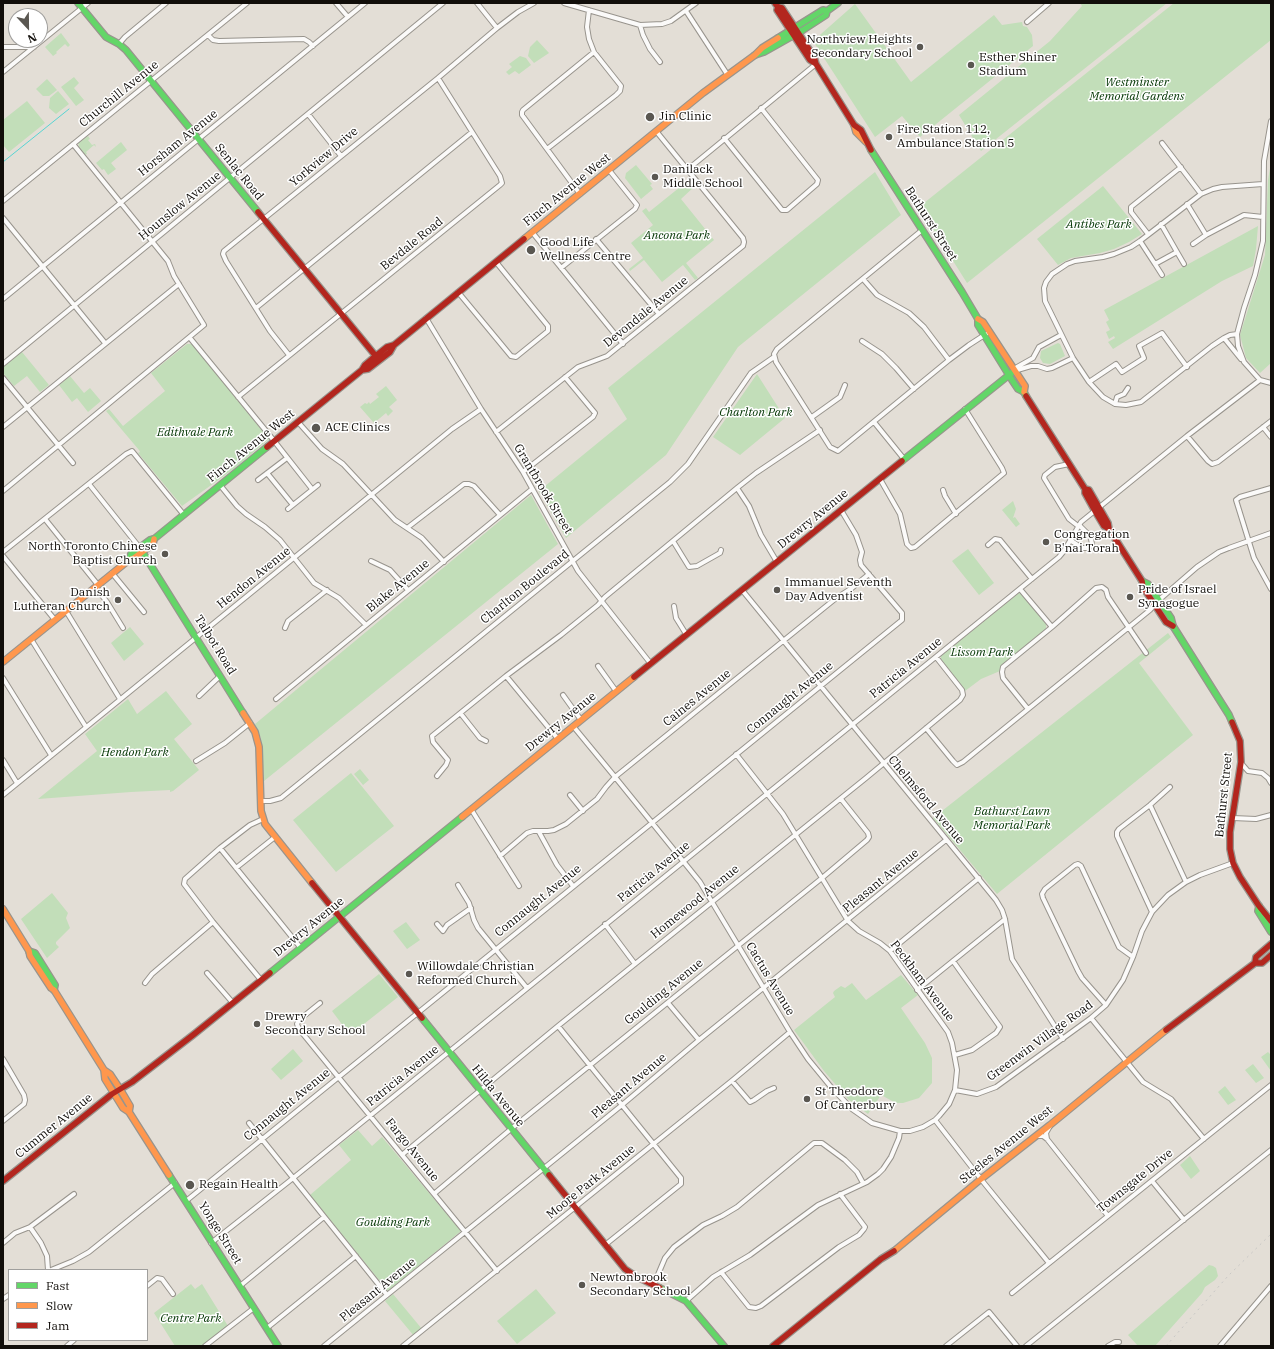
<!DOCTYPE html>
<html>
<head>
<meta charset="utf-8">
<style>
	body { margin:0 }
	#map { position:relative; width:1274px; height:1349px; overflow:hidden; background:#e3ded6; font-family:"IBM Plex Serif",serif }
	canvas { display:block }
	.frame { position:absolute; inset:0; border:4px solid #110e0a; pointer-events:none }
	.legend { position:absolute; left:8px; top:1269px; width:140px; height:72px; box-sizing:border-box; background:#fff; border:1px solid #a09f9d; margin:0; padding:5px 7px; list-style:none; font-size:12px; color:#110e0a }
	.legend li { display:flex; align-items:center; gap:8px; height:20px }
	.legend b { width:20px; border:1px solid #a09f9d }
	.north { position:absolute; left:8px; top:8px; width:40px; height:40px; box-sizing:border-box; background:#fff; border:1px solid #a09f9d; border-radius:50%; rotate:158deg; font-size:11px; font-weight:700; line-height:16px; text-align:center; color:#110e0a }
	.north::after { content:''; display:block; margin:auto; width:14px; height:18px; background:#5a5751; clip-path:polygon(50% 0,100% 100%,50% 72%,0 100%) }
</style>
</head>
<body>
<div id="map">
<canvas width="1274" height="1349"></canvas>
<div class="frame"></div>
<ul class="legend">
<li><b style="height:5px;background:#63d668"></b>Fast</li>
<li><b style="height:5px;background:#ff974d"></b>Slow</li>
<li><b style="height:5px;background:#b3261e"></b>Jam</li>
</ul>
<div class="north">N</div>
</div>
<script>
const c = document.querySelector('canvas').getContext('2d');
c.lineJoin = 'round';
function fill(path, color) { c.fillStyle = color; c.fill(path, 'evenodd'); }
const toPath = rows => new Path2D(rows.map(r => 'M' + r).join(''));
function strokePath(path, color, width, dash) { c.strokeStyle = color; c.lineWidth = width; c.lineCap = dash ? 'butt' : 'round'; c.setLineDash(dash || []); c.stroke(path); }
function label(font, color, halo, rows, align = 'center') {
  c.font = font + ' "IBM Plex Serif",serif'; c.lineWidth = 3; c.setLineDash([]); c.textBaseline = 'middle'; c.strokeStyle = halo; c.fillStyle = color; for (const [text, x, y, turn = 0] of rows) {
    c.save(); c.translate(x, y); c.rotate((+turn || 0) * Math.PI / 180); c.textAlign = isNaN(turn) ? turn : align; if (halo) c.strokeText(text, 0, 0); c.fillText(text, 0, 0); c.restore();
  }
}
fill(toPath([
	[1080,3,1167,3,981,151,959,115,1050,41,1082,6],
	[1174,3,1271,3,1271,40,967,283,919,207],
	[855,4,911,82,994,15,1002,25,1022,22,1023,26,1027,27,1032,35,1033,46,920,137,902,116,875,137,813,41],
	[61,33,70,45,68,47,65,44,56,52,57,53,53,56,45,47],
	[537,40,549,53,534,63,528,56,530,47],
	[520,56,526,58,531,65,519,74,515,71,509,75,506,72,512,67,509,64],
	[74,77,79,83,74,88,84,100,76,106,61,87],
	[47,79,57,90,49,96,43,96,36,89],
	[58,91,69,104,56,114,49,108,50,98],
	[27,101,45,123,9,152,3,145,3,120],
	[88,136,90,139,88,140,92,145,95,144,96,147,94,145,86,152,87,154,85,155,78,147,79,145,78,143],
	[121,142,127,150,111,163,116,169,108,175,104,169,102,170,96,163],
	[1271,163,1271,363,1260,373,1246,358,1240,335,1265,255,1268,180],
	[636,165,652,184,650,185,653,189,641,199,625,178,626,173],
	[875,172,901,215,738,347,666,455,566,538,539,491,627,419,608,388],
	[690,179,695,186,681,199,714,240,686,263,698,278,695,280,683,265,662,282,644,260,630,271,629,269,643,258,631,243,653,225,642,211,646,208,649,212],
	[1103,186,1142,234,1129,242,1114,249,1100,253,1071,258,1058,265,1037,239],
	[1258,226,1256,249,1253,266,1222,281,1113,349,1108,342,1115,338,1114,336,1109,339,1106,332,1110,330,1106,322,1109,320,1104,310],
	[1058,343,1060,344,1065,356,1050,364,1043,363,1040,358,1041,351],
	[187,344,192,344,269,439,235,468,182,506,138,453,140,452,139,450,106,411,109,409,123,426,165,391,151,373],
	[22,352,49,385,40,392,27,376,14,386,3,373,3,367],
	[757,374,785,418,740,455,713,437],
	[70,376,84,393,90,388,101,401,88,412,77,398,72,402,59,385],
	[386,386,397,400,389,407,393,411,388,416,386,413,374,423,360,407,365,403,367,404,369,402,370,404,379,397,376,394],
	[531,495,558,544,264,781,261,738,255,724],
	[1013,501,1016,509,1013,518,1015,517,1020,524,1016,527,1002,510],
	[968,549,994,583,979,595,952,561],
	[1019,593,1022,594,1046,624,1046,629,1003,665,1000,671,981,679,965,691,941,659,941,656],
	[130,627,144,644,124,661,111,643],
	[1168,633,1171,637,1139,663,1193,735,997,894,933,818],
	[166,691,192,724,174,739,199,770,173,791,170,792,170,790,131,792,38,799,97,751,85,734,128,699,137,714],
	[360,769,369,780,363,785,354,774],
	[351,773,394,826,336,872,293,820],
	[52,893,68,913,66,918,70,928,56,942,56,944,59,947,47,958,21,919],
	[406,922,420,940,407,949,393,931],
	[379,974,398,997,350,1035,332,1011],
	[901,975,918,995,901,1008,925,1043,932,1058,932,1083,919,1098,903,1103,896,1103,881,1095,868,1114,848,1099,824,1071,794,1030,835,997,833,993,834,991,841,986,845,988,852,983,866,1000],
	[293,1049,303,1061,281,1080,271,1069],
	[1268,1052,1271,1055,1271,1071,1261,1057],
	[1253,1064,1264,1078,1256,1083,1245,1070],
	[1225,1086,1236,1100,1228,1105,1218,1092],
	[358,1130,372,1146,382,1137,461,1231,388,1291,310,1195,351,1160,339,1145],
	[1190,1156,1200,1171,1191,1179,1180,1165],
	[1209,1265,1213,1266,1216,1268,1218,1276,1215,1280,1205,1287,1202,1293,1155,1346,1138,1346,1128,1335],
	[191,1284,195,1289,202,1284,228,1326,202,1346,175,1346,154,1313],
	[536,1289,556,1313,517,1344,497,1321],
	[393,1294,422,1329,414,1336,385,1301]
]), '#c2deb9');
strokePath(toPath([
	[3,162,69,109]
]), '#58d4d2', 1);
const street = toPath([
	[336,3,348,17],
	[477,3,497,28],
	[564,3,640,25,662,24,671,21,696,3],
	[686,11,727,74],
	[1027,22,1049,3],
	[640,25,643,35,650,49,660,62],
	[208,35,213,40,219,41,304,39,309,42,313,46],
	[119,44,125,37,166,3],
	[3,47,34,47],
	[3,72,88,3],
	[308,114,341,156],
	[1271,121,1264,161,1263,241,1255,275,1244,308,1237,334,1238,346,1244,362,1260,380,1271,383],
	[724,138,782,210,787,210,817,184,818,180,761,108],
	[1162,143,1201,194],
	[547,149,616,95,620,91,621,86,594,52,589,39,587,27,589,10],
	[687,170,816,64],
	[580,194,522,115,522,112,523,110,594,52],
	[3,201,247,3],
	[1187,204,1206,235,1244,215,1263,217],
	[3,218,105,343],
	[921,231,777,349,774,354,776,362,830,447,838,451,949,360,969,345,986,334],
	[532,232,623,344],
	[1148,234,1131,212,1131,207,1181,167],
	[596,239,659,314],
	[1140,241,1155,264,1177,252,1161,224],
	[1193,244,1206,235],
	[1177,252,1184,264],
	[1155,264,1162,275],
	[561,268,635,209,637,205,609,170],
	[863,279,877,295,909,313,924,327,949,360],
	[458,292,511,356,516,357,548,331,548,326,496,262],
	[3,299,365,3],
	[256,308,472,132],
	[426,318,481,409,523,472,578,571,651,664],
	[1237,334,1230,335,1224,338,1212,346,1141,402,1126,405,1115,404,1103,397,1089,382,1073,358,1045,301,1044,288,1046,282,1052,274,1067,264,1075,261,1103,257,1114,254,1131,247,1140,241,1201,194,1213,189,1222,187,1263,184],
	[190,338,271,437,312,489],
	[1224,338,1241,359],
	[862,341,882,354,896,368,914,389],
	[289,355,270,331,226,261,223,254,224,251,438,78,497,28,518,12,534,3],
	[3,364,443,3],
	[1014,371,1031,366,1038,366,1047,369,1052,368,1073,358],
	[1014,371,1017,367,1033,358,1039,347,1061,335],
	[3,378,73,463],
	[1089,382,1116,364,1122,372,1144,358,1139,346,1162,333,1187,367],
	[238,397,500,185,502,183,500,176,438,78],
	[1115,404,1117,397,1124,394,1128,388],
	[812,417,840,397,845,385],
	[298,422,322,449,343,464,395,520,422,538,444,562],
	[874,422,904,459],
	[3,427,179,284],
	[1263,427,1271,437],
	[496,432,578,367,607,356,743,246,744,242,743,238,656,131],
	[1187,436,1208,461,1212,464,1218,462,1271,421],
	[1069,464,1055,467,1045,475,1044,478,1069,519,1078,526],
	[523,472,593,417,595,413,565,377],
	[267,473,293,505,318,485],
	[880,479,900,514,907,544,911,548,915,547,1004,473,1002,468,965,409],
	[258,480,287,458],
	[89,484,140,548],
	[220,485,237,506,246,514,265,527,280,540,314,583,339,598,366,625],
	[737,488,749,506,761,535,777,562],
	[1271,488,1240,497,1236,500,1254,558,1271,589],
	[943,490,945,496,956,514],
	[3,491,204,325,174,276,168,261,73,144],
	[288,509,293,505],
	[45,519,98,585],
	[407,528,464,484,469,484,474,486,500,515],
	[1070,540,1082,548,1088,548,1092,544,1091,539,1089,535,1079,525],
	[673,541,689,567,697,566,720,553,721,550],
	[988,545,995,539,1000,540,1032,579],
	[3,552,126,454,132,451,184,515],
	[3,556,55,620],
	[371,561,390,570,408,590],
	[112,573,144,612],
	[95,587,107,602,123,628],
	[1020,589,1052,627],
	[742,590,996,900,1002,910,1005,919,1012,959,1063,1039],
	[674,606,676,618,686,634],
	[66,611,120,699],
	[285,628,288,621,327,590],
	[31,639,86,727],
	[598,666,616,691],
	[506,676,558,739],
	[3,678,51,755],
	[563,695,581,720],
	[199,696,220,676],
	[276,699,532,489],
	[1028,709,1003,678,1002,672,1003,667,1052,627,1096,588,1102,587,1106,590,1108,597,1146,653],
	[461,714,480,738,486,741],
	[573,726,615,777,700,882,790,1032,808,1059,831,1087,852,1109,872,1123,900,1131,910,1131,923,1127,935,1120,939,1116,949,1104,955,1090,957,1070,952,1043,948,1032,890,951,880,943,859,931,848,921,783,814,736,754],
	[926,728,953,761,957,765,963,762,1150,610,1159,600,1197,567,1219,552,1229,548,1271,533],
	[3,760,17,783],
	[196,761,225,743,250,723],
	[1241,763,1248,771,1262,773,1268,778,1271,783],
	[437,776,446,765,448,760,433,742,432,736,506,676,561,635,598,605,605,597,737,488,756,473,820,430],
	[3,795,452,429,481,409],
	[570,795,583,811],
	[262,801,270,801,281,798,670,482,688,464,751,373,774,357],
	[1150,805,1186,882],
	[471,809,519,886],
	[1233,818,1256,819,1271,815],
	[539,832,557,865,573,886],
	[220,848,300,947],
	[500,856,527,833,533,831,548,831,554,830,566,824,597,799,606,787,615,777,835,599,852,588,869,574],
	[236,868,275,837],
	[458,885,469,903,474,920,478,928,527,988],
	[1152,912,1117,836,1117,832,1119,829,1150,805,1170,787],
	[437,924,443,931,447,925,471,908],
	[605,924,635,964],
	[890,951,979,878],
	[953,961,1000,1027,996,1033,972,1050,955,1055],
	[207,973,233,1003],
	[261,980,213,922,184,884,185,879,220,848,250,825,263,819],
	[145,983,152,974,213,922],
	[917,990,1005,919],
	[320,1003,299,1020,297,1024,299,1029,497,1271],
	[668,1003,699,1040],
	[1106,1005,1082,978,1078,971,1043,898,1042,894,1045,889,1075,865,1078,864,1081,866,1119,947,1133,957],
	[1091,1018,1143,1082,1171,1099,1204,1139],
	[558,1026,681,1178,681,1184,605,1245],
	[3,1059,24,1095,25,1100,24,1104,3,1121],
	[732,1081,750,1102,754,1100,767,1091,774,1088],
	[955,1090,977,1094,996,1087,1091,1018,1106,1005,1123,980,1133,957,1142,931,1152,912,1168,895,1186,882,1200,875,1233,863],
	[935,1120,984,1183,1049,1263],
	[249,1123,387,1295],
	[1037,1136,1043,1136,1047,1139,1108,1216],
	[1047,1139,1046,1133,1050,1126],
	[403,1154,558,1026,866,778,960,700,963,695,962,690,936,657],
	[1152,1181,1184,1220],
	[435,1193,511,1129,822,878,867,840,869,837,868,833,841,799],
	[186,1201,902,620,902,613,861,565,860,560,862,552,856,535,841,510],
	[30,1227,41,1243,47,1256,48,1270],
	[3,1243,15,1233,30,1227,74,1194],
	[211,1243,292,1179,1059,557,1064,551,1081,522,1187,436,1260,380],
	[51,1270,73,1261,89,1252,175,1183],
	[721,1272,749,1307,756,1308,761,1306,839,1247,859,1235,864,1229,865,1227,840,1194],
	[654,1284,665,1258,674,1247,703,1225,722,1216,737,1207,814,1143,822,1143,845,1160,857,1172,863,1183],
	[147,1286,157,1278,162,1279,173,1294],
	[240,1286,324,1217],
	[1012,1293,1271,1085],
	[3,1299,9,1295],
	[686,1301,713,1277,750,1255,818,1205,867,1182,878,1174,883,1169,891,1157,899,1138,900,1131],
	[267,1328,356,1256],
	[67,1346,74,1340],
	[205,1346,254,1308],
	[324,1346,622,1105,699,1040,946,840],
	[403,1346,734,1079,790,1032],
	[946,1346,989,1312,1017,1346],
	[1026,1346,1271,1150],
	[1108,1346,1115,1342,1119,1342],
	[1220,1346,1271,1286]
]);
const fast = toPath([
	[78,3,106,37,119,44,126,50,258,212],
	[778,38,823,10,827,11,838,3],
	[755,55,764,52,803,30,826,15,827,11],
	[871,150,962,292,978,319,978,325,1012,380,1018,389,1024,392,1026,396],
	[902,461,1014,371],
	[140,548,243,713],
	[129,560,131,554,150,540,154,539,267,447],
	[1142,581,1148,584,1171,618,1173,626,1229,715,1232,722],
	[1259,906,1258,911,1271,932],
	[29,951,35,953,55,985,54,990],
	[270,973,462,817],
	[422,1018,549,1175],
	[169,1175,278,1346],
	[660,1288,686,1301,724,1346]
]);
const slow = toPath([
	[854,125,856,132,866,142],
	[524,239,703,93,755,55,762,48,778,38],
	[978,319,983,322,1025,386,1024,392],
	[3,662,129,560,134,558,153,544,154,539],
	[243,713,255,732,259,747,261,811,265,824,312,883],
	[462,817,634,677],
	[3,909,29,951,30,956,51,988,54,990,104,1070,105,1079,123,1108,129,1112,169,1175],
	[104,1070,110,1074,120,1089,130,1106,129,1112],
	[894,1251,981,1179,1050,1125,1166,1030]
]);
const jam = toPath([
	[775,3,778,7,777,10,810,60,816,64],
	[778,7,782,8,814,57,816,64,854,125,861,130,871,150],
	[258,212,379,360],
	[362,370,365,365,372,359,387,347,394,345,524,239],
	[1026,396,1085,489,1089,490,1108,523,1109,529],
	[267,447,362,370,368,369,390,352,394,345],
	[1085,489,1085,493,1095,511,1104,526,1109,529,1142,581,1143,587,1166,622,1173,626],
	[634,677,902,461],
	[1232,722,1240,741,1241,762,1230,832,1230,849,1233,863,1240,877,1259,906,1271,921],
	[312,883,422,1018],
	[1255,963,1256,957,1271,944],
	[1166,1030,1255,963,1262,963,1271,955],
	[549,1175,625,1269,637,1277,660,1288],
	[3,1181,112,1094,132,1082,193,1035,270,973],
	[773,1346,881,1259,894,1251]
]);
strokePath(street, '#98948d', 6);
strokePath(fast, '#98948d', 8);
strokePath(slow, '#98948d', 8);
strokePath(jam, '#98948d', 8);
strokePath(street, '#fbfaf9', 4);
strokePath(fast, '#63d668', 5.5);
strokePath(slow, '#ff974d', 5.5);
strokePath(jam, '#b3261e', 5.5);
strokePath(toPath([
	[1166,1346,1228,1276,1271,1234]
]), '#c8c7c5', 1, [2, 4]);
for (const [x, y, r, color] of [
	[920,47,4,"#5a5751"],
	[971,65,4,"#5a5751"],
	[650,117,5,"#5a5751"],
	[889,137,4,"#5a5751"],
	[655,177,4,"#5a5751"],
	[531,250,5,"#5a5751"],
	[316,428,5,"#5a5751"],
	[1046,542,4,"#5a5751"],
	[165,554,4,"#5a5751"],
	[777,590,4,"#5a5751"],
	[1130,597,4,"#5a5751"],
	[118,600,4,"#5a5751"],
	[409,974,4,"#5a5751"],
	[257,1024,4,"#5a5751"],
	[807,1099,4,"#5a5751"],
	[190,1185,5,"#5a5751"],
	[582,1285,4,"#5a5751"]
]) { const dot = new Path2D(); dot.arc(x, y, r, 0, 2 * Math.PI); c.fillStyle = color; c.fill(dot); strokePath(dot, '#fff', 1.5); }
label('12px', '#110e0a', '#fff', [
	["Northview Heights",912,40,"right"],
	["Secondary School",912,54,"right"],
	["Esther Shiner",979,58],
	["Stadium",979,72],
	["Jin Clinic",659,117],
	["Fire Station 112,",897,130],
	["Ambulance Station 5",897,144],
	["Danilack",663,170],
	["Middle School",663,184],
	["Good Life",540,243],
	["Wellness Centre",540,257],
	["ACE Clinics",325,428],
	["Congregation",1054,535],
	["B'nai Torah",1054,549],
	["North Toronto Chinese",157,547,"right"],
	["Baptist Church",157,561,"right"],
	["Immanuel Seventh",785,583],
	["Day Adventist",785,597],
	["Pride of Israel",1138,590],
	["Synagogue",1138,604],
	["Danish",110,593,"right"],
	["Lutheran Church",110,607,"right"],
	["Willowdale Christian",417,967],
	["Reformed Church",417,981],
	["Drewry",265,1017],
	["Secondary School",265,1031],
	["St Theodore",815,1092],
	["Of Canterbury",815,1106],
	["Regain Health",199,1185],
	["Newtonbrook",590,1278],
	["Secondary School",590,1292]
], 'left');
label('italic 12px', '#003401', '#fff', [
	["Westminster",1137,83],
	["Memorial Gardens",1137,97],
	["Antibes Park",1099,225],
	["Ancona Park",677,236],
	["Charlton Park",756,413],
	["Edithvale Park",195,433],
	["Lissom Park",982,653],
	["Hendon Park",135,753],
	["Bathurst Lawn",1012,812],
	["Memorial Park",1012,826],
	["Goulding Park",393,1223],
	["Centre Park",191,1319]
]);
label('12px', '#110e0a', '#fff', [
	["Churchill Avenue",119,94,-39],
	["Horsham Avenue",178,143,-39],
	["Yorkview Drive",324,157,-40],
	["Senlac Road",239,172,51],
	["Finch Avenue West",567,190,-39],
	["Hounslow Avenue",180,206,-39],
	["Bathurst Street",931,224,57],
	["Bevdale Road",412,244,-39],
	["Devondale Avenue",646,312,-39],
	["Finch Avenue West",251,446,-39],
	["Grantbrook Street",543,489,59],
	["Drewry Avenue",813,519,-39],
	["Hendon Avenue",254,578,-39],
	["Blake Avenue",398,586,-39],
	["Charlton Boulevard",525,587,-39],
	["Talbot Road",215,645,58],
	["Patricia Avenue",906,668,-39],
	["Caines Avenue",697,698,-39],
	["Connaught Avenue",790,698,-39],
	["Drewry Avenue",561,722,-39],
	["Bathurst Street",1224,795,-84],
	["Chelmsford Avenue",926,800,50],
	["Patricia Avenue",654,872,-39],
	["Pleasant Avenue",881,881,-39],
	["Connaught Avenue",538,901,-39],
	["Homewood Avenue",695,902,-39],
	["Drewry Avenue",309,927,-39],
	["Cactus Avenue",770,979,59],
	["Peckham Avenue",922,981,53],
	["Goulding Avenue",664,992,-39],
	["Greenwin Village Road",1040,1041,-36],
	["Patricia Avenue",403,1076,-39],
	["Pleasant Avenue",629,1086,-40],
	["Hilda Avenue",498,1096,51],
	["Connaught Avenue",287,1105,-39],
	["Cummer Avenue",54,1126,-39],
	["Steeles Avenue West",1006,1145,-39],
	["Fargo Avenue",412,1150,51],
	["Townsgate Drive",1135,1181,-39],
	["Moore Park Avenue",591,1182,-39],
	["Yonge Street",220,1233,58],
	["Pleasant Avenue",378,1290,-39]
]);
</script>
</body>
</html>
